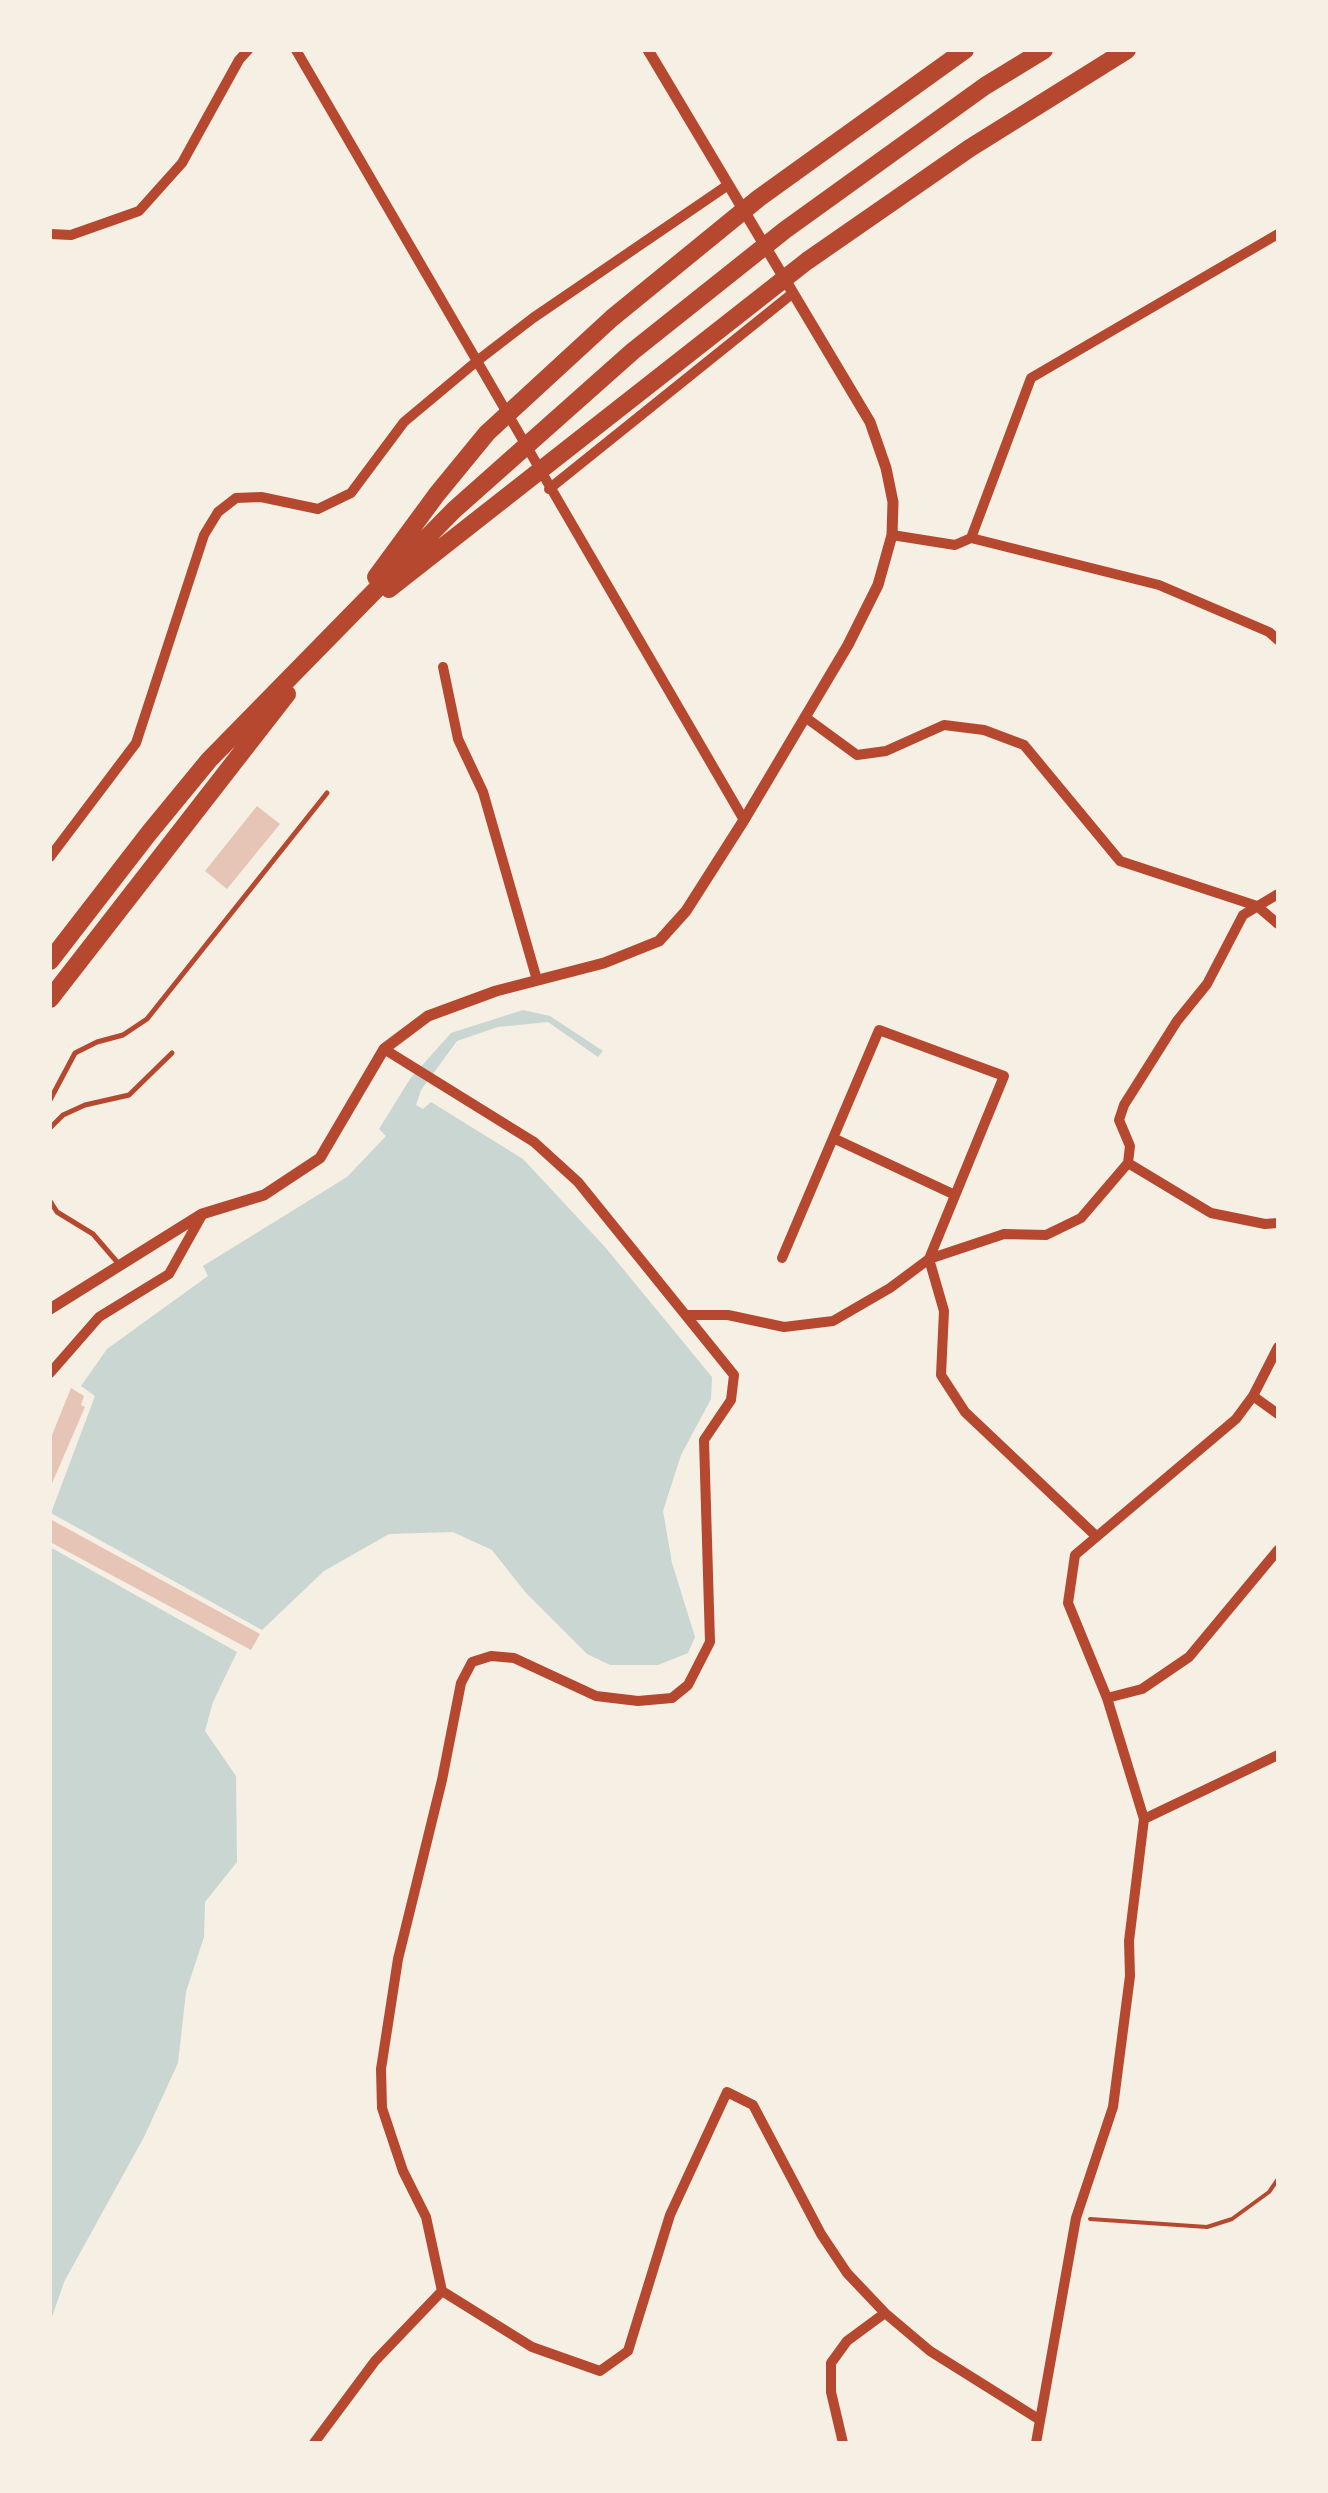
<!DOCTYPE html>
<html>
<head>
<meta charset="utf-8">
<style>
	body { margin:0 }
	#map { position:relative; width:1328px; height:2493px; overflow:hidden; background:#f6efe4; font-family:Commissioner,sans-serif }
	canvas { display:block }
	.frame { position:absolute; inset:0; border:52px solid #f6efe4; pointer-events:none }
</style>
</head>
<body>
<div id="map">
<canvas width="1328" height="2493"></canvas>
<div class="frame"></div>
</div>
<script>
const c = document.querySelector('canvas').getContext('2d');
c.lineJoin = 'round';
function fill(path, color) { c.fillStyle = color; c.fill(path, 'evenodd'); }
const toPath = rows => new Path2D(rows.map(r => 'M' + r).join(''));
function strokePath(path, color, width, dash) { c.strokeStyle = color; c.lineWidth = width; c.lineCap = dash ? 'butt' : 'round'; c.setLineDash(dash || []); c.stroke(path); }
fill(toPath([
	[523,1010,550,1016,603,1051,598,1057,548,1022,498,1027,457,1041,421,1090,416,1105,423,1109,431,1102,523,1159,605,1247,712,1377,711,1399,681,1455,663,1511,672,1563,695,1637,688,1653,658,1665,610,1665,587,1654,526,1593,492,1550,453,1532,389,1534,324,1571,262,1630,51,1513,95,1396,81,1386,107,1349,208,1276,203,1266,347,1177,386,1136,379,1129,410,1079,451,1033],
	[50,1547,237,1652,213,1702,205,1731,236,1776,237,1862,205,1902,204,1937,186,1992,178,2063,144,2137,64,2282,50,2323]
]), '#c9d6d2');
fill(toPath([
	[257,806,280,824,227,889,205,871],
	[71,1388,84,1396,81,1405,85,1407,50,1488,50,1440],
	[50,1519,260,1634,251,1650,50,1542]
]), '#e6c5b7');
strokePath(toPath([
	[1090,2219,1207,2227,1232,2219,1269,2192,1278,2179]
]), '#b5482f', 4);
strokePath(toPath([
	[50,1100,75,1053,97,1042,123,1035,147,1019,327,793],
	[50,1128,63,1115,85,1105,129,1095,172,1053],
	[50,1201,57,1212,93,1234,118,1263]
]), '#b5482f', 5);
strokePath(toPath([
	[296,50,744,820],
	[50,234,71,235,139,211,182,163,239,60,248,50],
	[549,489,793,293],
	[892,535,955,545,971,538,1159,585,1269,632,1278,640],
	[971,538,1031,378,1278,234],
	[443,667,458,739,483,792,537,980],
	[805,717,857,755,886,751,944,725,984,730,1024,745,1120,861,1257,906,1278,924],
	[50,857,136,743,204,535,218,512,236,498,261,497,318,509,351,493,404,422,477,361,533,318,728,185],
	[384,1049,534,1142,578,1182,734,1375,731,1400,704,1440,710,1642,688,1685,672,1698,638,1701,596,1696,514,1658,491,1656,472,1662,461,1683,442,1780,398,1959,381,2069,382,2108,403,2171,426,2217,442,2291,532,2347,600,2371,628,2351,670,2215,727,2092,753,2105,821,2234,847,2273,885,2313,930,2351,1040,2420],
	[833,1138,955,1195],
	[1128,1163,1130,1146,1119,1120,1124,1105,1177,1021,1207,984,1243,915,1278,894],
	[782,1258,879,1030,1004,1076,929,1259,944,1311,941,1375,965,1412,1096,1536],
	[687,1315,728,1315,784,1327,833,1321,890,1288,929,1259,1004,1234,1046,1235,1081,1218,1128,1163,1211,1213,1265,1224,1278,1223],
	[50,1373,99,1317,169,1274,202,1215],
	[1253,1396,1278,1414],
	[1107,1698,1142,1689,1189,1657,1278,1550],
	[1144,1819,1278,1755],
	[314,2443,375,2361,442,2291],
	[843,2443,831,2392,831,2363,847,2341,885,2313],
	[1036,2443,1076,2218,1113,2107,1130,1976,1129,1941,1144,1819,1107,1698,1068,1603,1075,1555,1236,1419,1253,1396,1278,1347]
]), '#b5482f', 10);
strokePath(toPath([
	[50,1309,202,1214,264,1195,320,1158,384,1049,428,1016,496,991,604,963,659,941,686,911,744,820,848,645,878,585,892,535,893,502,886,468,870,422,648,50]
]), '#b5482f', 11);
strokePath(toPath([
	[376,577,437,494,487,433,612,318,759,198,965,50],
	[389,589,807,261,970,148,1127,50],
	[50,961,149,833,209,760,454,510,633,351,785,230,985,86,1044,50],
	[50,999,287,694]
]), '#b5482f', 18);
</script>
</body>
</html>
